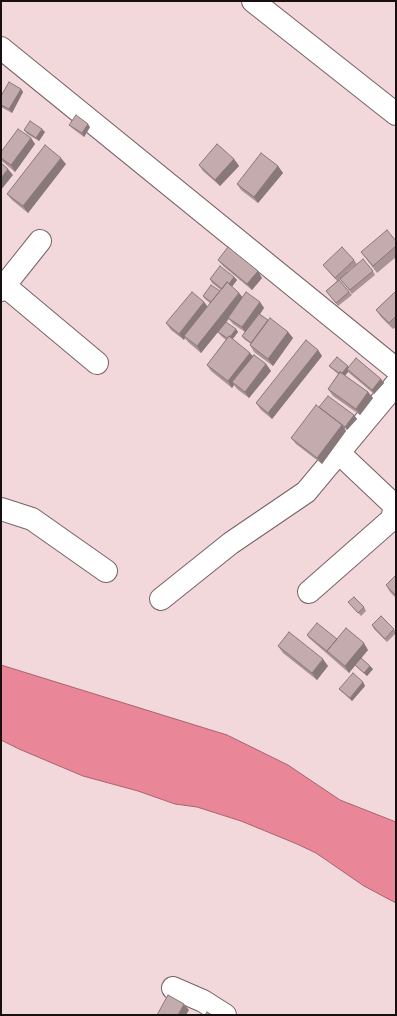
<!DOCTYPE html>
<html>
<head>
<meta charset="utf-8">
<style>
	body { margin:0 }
	#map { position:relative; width:397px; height:1016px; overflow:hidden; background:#f2d8db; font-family:Ubuntu,sans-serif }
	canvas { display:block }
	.frame { position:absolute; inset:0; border:2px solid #170f10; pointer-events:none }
</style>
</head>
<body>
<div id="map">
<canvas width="397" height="1016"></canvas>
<div class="frame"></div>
</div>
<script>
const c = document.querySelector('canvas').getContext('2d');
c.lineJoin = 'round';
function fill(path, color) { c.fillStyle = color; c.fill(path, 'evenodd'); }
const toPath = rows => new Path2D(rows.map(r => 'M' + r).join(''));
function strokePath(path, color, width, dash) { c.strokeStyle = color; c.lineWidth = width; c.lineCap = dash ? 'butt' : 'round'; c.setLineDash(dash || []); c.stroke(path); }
const water = toPath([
	[1,665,227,735,288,765,340,800,396,822,396,903,364,886,316,853,297,844,241,821,197,807,175,804,138,791,83,776,19,749,1,740,1,665]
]);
fill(water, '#e98697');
strokePath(water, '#aa626e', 1);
const minor = toPath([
	[253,1,396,114],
	[1,48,396,369],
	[5,286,97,363],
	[1,290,40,241],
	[1,509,32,519,106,571],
	[309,592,392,519,395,506,339,453],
	[161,599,231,543,306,492,396,384],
	[173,988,203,1001,225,1015]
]);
strokePath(minor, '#786164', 24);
strokePath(minor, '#fff', 22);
fill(toPath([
	[21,89,23,92,12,113,1,107,1,96],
	[69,125,90,127,84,137,72,128],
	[24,130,45,132,39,141,27,134],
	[31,138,35,144,15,172,3,162,1,160,1,158],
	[234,159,239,166,220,186,203,171,199,165],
	[66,164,28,213,12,200,7,194],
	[278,166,283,173,258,203,241,190,237,184],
	[396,241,396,257,377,273,361,252],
	[218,260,262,278,252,290,223,266],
	[354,260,357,264,347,272,373,271,375,275,352,294,340,279,339,280,352,295,338,306,326,291,337,281,323,265],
	[234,277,237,280,232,287,239,293,242,297,260,302,264,308,260,314,268,320,288,332,293,338,273,366,254,352,250,345,251,344,244,339,242,336,245,332,233,324,229,319,201,353,188,342,185,338,184,340,171,330,166,323,204,302,208,307,210,303,205,299,203,296,220,291,221,290,212,283,210,279],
	[396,291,396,327,393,329,381,317,376,310],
	[236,329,238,332,233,339,253,356,266,364,271,371,249,398,237,389,234,385,232,388,211,371,207,365,226,340,221,336,218,332],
	[318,350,322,356,272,419,261,410,256,403],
	[329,366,348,367,381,379,384,383,374,394,348,372,345,376,368,392,373,398,360,415,333,396,328,389,338,374,332,369],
	[320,408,354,415,357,419,347,430,344,427,346,431,322,464,296,444,291,438],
	[396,575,396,598,390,592,386,585],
	[348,602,364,607,366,611,361,616],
	[372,625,394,629,396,633,387,642,374,629],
	[307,635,337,639,368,650,361,658,370,666,373,669,367,676,358,668,355,665,349,673,309,638],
	[278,646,328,666,317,680,283,653],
	[363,682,365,686,352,701,342,692,339,689]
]), '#a99396');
fill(toPath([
	[21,89,23,92,12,113,9,109],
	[88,124,90,127,84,137,82,133],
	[42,129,45,132,39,141,36,138],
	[31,138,35,144,15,172,11,165],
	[61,158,66,164,28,213,23,206],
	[234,159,239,166,220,186,215,180],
	[278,166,283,173,258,203,254,197],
	[8,169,13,175,1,190,1,178],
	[258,271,262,278,252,290,247,284],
	[234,277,237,280,226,294,224,290],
	[239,293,244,299,201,353,197,346],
	[204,302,209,309,184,336,185,338,184,340,179,334],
	[260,302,264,308,246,334,242,327],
	[236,329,238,332,230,342,228,339],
	[288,332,293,338,273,366,268,359],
	[318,350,322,356,272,419,268,413],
	[250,353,255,359,232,382,234,385,232,388,228,381],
	[266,364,271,371,249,398,245,392],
	[348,366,350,370,347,369,348,372,343,378,341,375],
	[381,379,384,383,374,394,372,390],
	[368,392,373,398,360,415,356,409],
	[354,415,357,419,347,430,345,427],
	[342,425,346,431,322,464,317,458],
	[364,643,368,650,349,673,345,666],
	[323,659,328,666,317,680,312,673],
	[370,666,373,669,367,676,364,673],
	[363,682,365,686,352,701,350,698],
	[184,1004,189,1010,186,1015,178,1015]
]), '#89787a');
const building = toPath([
	[9,82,21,89,9,109,1,105,1,96,9,82],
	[76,115,88,124,82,133,69,125,76,115],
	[30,121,42,129,36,138,24,130,30,121],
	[18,129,31,138,11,165,1,158,1,152,18,129],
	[217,144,234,159,215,180,199,165,217,144],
	[45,145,61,158,23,206,7,194,45,145],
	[261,153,278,166,254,197,237,184,261,153],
	[1,163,8,169,1,178,1,163],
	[387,230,396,241,396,246,373,266,361,252,387,230],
	[228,247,258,271,247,284,218,260,228,247],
	[342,247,354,260,335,278,323,265,342,247],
	[363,259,373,271,350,290,340,279,363,259],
	[220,266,234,277,229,284,227,282,222,289,210,279,220,266],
	[339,280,349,292,336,303,326,291,339,280],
	[227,282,239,293,197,346,184,336,227,282],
	[211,285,220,291,211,302,203,296,211,285],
	[396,291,396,316,389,323,376,310,396,291],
	[192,292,204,302,179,334,166,323,192,292],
	[246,292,260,302,242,327,228,318,246,292],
	[259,314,268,320,251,343,242,336,259,314],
	[270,318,288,332,268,359,250,345,270,318],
	[226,322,236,329,230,337,229,336,227,338,218,332,226,322],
	[229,336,250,353,228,381,207,365,229,336],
	[306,340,318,350,268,413,256,403,306,340],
	[254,355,266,364,245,392,232,382,254,355],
	[337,357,348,366,342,373,340,372,339,373,329,366,337,357],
	[356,358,381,379,372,390,347,369,356,358],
	[340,372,368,392,356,409,328,389,340,372],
	[328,396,354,415,345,427,319,407,328,396],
	[316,405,342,425,317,458,291,438,316,405],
	[396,575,396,596,386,585,396,575],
	[354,597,364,607,358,613,348,602,354,597],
	[381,616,394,629,385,639,372,625,381,616],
	[317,623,337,639,327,651,328,652,307,635,317,623],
	[346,628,364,643,345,666,327,651,346,628],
	[289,632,323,659,312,673,278,646,289,632],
	[361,658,370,666,364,673,355,665,361,658],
	[353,673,363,682,350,698,339,689,353,673],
	[168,995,184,1004,178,1015,157,1015,168,995],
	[207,1012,212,1015,205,1015,207,1012]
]);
fill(building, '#c4abae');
strokePath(building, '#89787a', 1);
</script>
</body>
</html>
